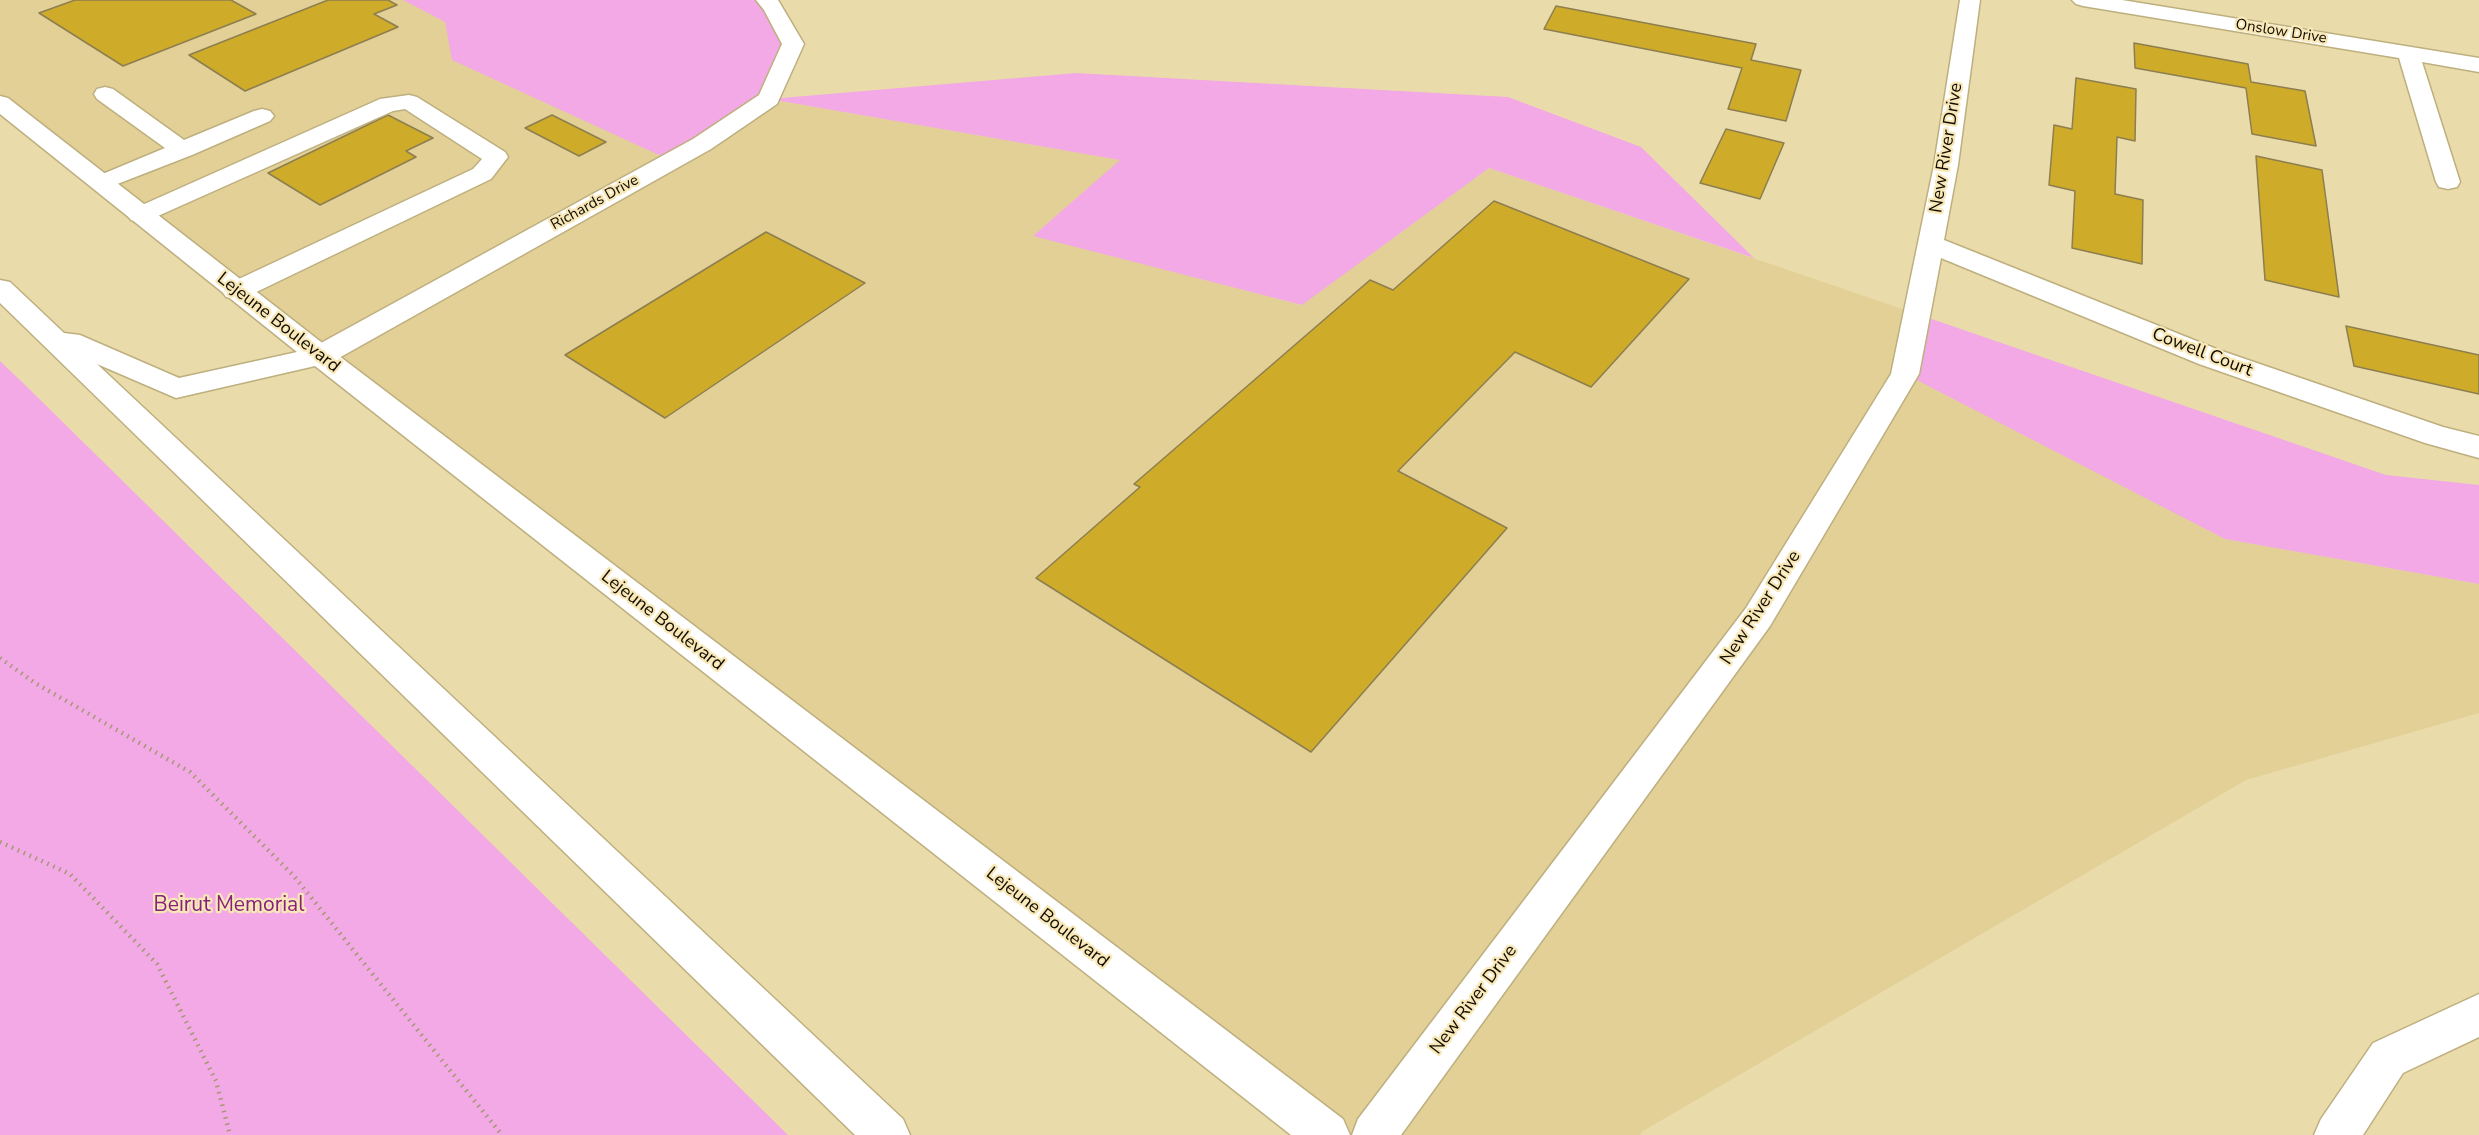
<!DOCTYPE html>
<html>
<head>
<meta charset="utf-8">
<style>
	body { margin:0 }
	canvas { display:block; background:#eadbaa }
</style>
</head>
<body>
<canvas width="2479" height="1135"></canvas>
<script>
const c = document.querySelector('canvas').getContext('2d');
c.lineJoin = 'round';
function fill(path, color) { c.fillStyle = color; c.fill(path, 'evenodd'); }
const toPath = rows => new Path2D(rows.map(r => 'M' + r).join(''));
function strokePath(path, color, width, dash) { c.strokeStyle = color; c.lineWidth = width; c.lineCap = dash ? 'butt' : 'round'; c.setLineDash(dash || []); c.stroke(path); }
function label(font, color, halo, rows, align = 'center') {
  c.font = font + ' "Nunito Sans",sans-serif'; c.lineWidth = 4.5; c.setLineDash([]); c.textBaseline = 'middle'; c.strokeStyle = halo; c.fillStyle = color; for (const [text, x, y, turn = 0] of rows) {
    c.save(); c.translate(x, y); c.rotate((+turn || 0) * Math.PI / 180); c.textAlign = isNaN(turn) ? turn : align; if (halo) c.strokeText(text, 0, 0); c.fillText(text, 0, 0); c.restore();
  }
}
fill(toPath([
	[0,0,403,0,446,22,769,99,1121,160,1034,235,1301,305,1489,168,1917,314,2225,539,2479,584,2479,713,2246,780,1643,1131,1640,1135,1327,1135,0,103]
]), '#e2d097');
fill(toPath([
	[403,0,766,0,793,44,770,99,1076,73,1508,97,1641,147,1754,258,1489,168,1302,305,1033,236,1120,160,769,99,672,161,452,60,445,22],
	[1917,314,2386,475,2479,485,2479,584,2225,539,1905,374],
	[0,361,22,382,788,1135,0,1135]
]), '#f2a9e5');
const building = toPath([
	[75,0,231,0,256,14,123,66,39,13,75,0],
	[328,0,388,0,397,5,374,14,398,27,245,91,189,55,328,0],
	[1556,6,1756,44,1751,60,1801,70,1786,121,1728,109,1742,68,1544,29,1556,6],
	[2134,43,2248,64,2251,82,2305,91,2316,146,2252,134,2246,88,2135,68,2134,43],
	[2076,78,2136,89,2135,141,2117,137,2115,194,2143,200,2142,264,2072,248,2075,191,2049,185,2054,125,2072,129,2076,78],
	[388,115,433,138,406,151,416,157,320,205,268,173,388,115],
	[552,115,606,142,579,156,525,128,552,115],
	[1726,129,1784,143,1760,199,1700,183,1726,129],
	[2256,156,2322,170,2339,297,2265,280,2256,156],
	[1494,201,1689,279,1591,387,1515,352,1398,471,1507,528,1311,752,1036,578,1140,487,1134,484,1370,280,1393,290,1494,201],
	[766,232,865,283,665,418,565,355,766,232],
	[2346,326,2479,355,2479,394,2354,366,2346,326]
]);
fill(building, '#ceab29');
strokePath(building, '#8d7e50', 1.5);
const minor = toPath([
	[756,0,778,0,804,44,777,104,711,149,330,363,320,365,310,363,306,356,310,349,693,139,759,95,782,44,764,10,756,0],
	[1960,0,1980,0,1958,165,1944,240,2219,350,2443,427,2479,436,2479,458,2425,443,2199,364,1941,258,1919,374,1770,626,1401,1135,1352,1135,1358,1119,1746,608,1891,374,1934,165,1960,0],
	[2072,0,2122,0,2479,58,2479,72,2422,62,2460,182,2457,187,2448,189,2439,187,2436,182,2399,58,2083,6,2076,4,2072,0],
	[105,87,113,89,184,140,254,111,262,109,270,111,274,116,270,121,192,155,102,190,93,188,90,183,93,178,165,148,97,99,94,94,97,89,105,87],
	[409,95,417,97,505,152,508,157,491,179,246,297,236,299,226,297,222,291,226,285,473,169,482,159,405,109,393,111,149,220,140,223,131,220,127,215,131,210,380,99,409,95]
]);
const major = toPath([
	[0,96,8,98,330,349,1343,1119,1350,1135,1291,1135,315,366,176,398,97,364,903,1119,910,1135,855,1135,0,303,0,280,10,282,64,333,80,335,179,378,297,352,0,114,0,96]
]);
const highway = toPath([
	[2479,994,2479,1037,2403,1073,2363,1135,2314,1135,2321,1119,2373,1043,2479,994]
]);
strokePath(minor, '#beaf7f', 3);
strokePath(major, '#beaf7f', 3);
strokePath(highway, '#beaf7f', 3);
strokePath(toPath([
	[0,658,35,683,190,772,293,875,502,1135],
	[0,842,70,874,157,964,216,1081,230,1135]
]), '#a49873', 4.5, [1.5, 5]);
fill(minor, '#fff');
fill(major, '#fff');
fill(highway, '#fff');
label('15px', '#100b00', '#f8e8b7', [
	["Onslow Drive",2281,32,9],
	["Richards Drive",595,203,-29]
]);
label('18px', '#100b00', '#f8e8b7', [
	["New River Drive",1947,148,-81],
	["Lejeune Boulevard",278,323,38],
	["Cowell Court",2202,353,21],
	["New River Drive",1761,608,-57],
	["Lejeune Boulevard",662,621,38],
	["Lejeune Boulevard",1047,918,38],
	["New River Drive",1474,1000,-53]
]);
label('21px', '#88217e', '#f8e8b7', [
	["Beirut Memorial",229,906]
]);
</script>
</body>
</html>
